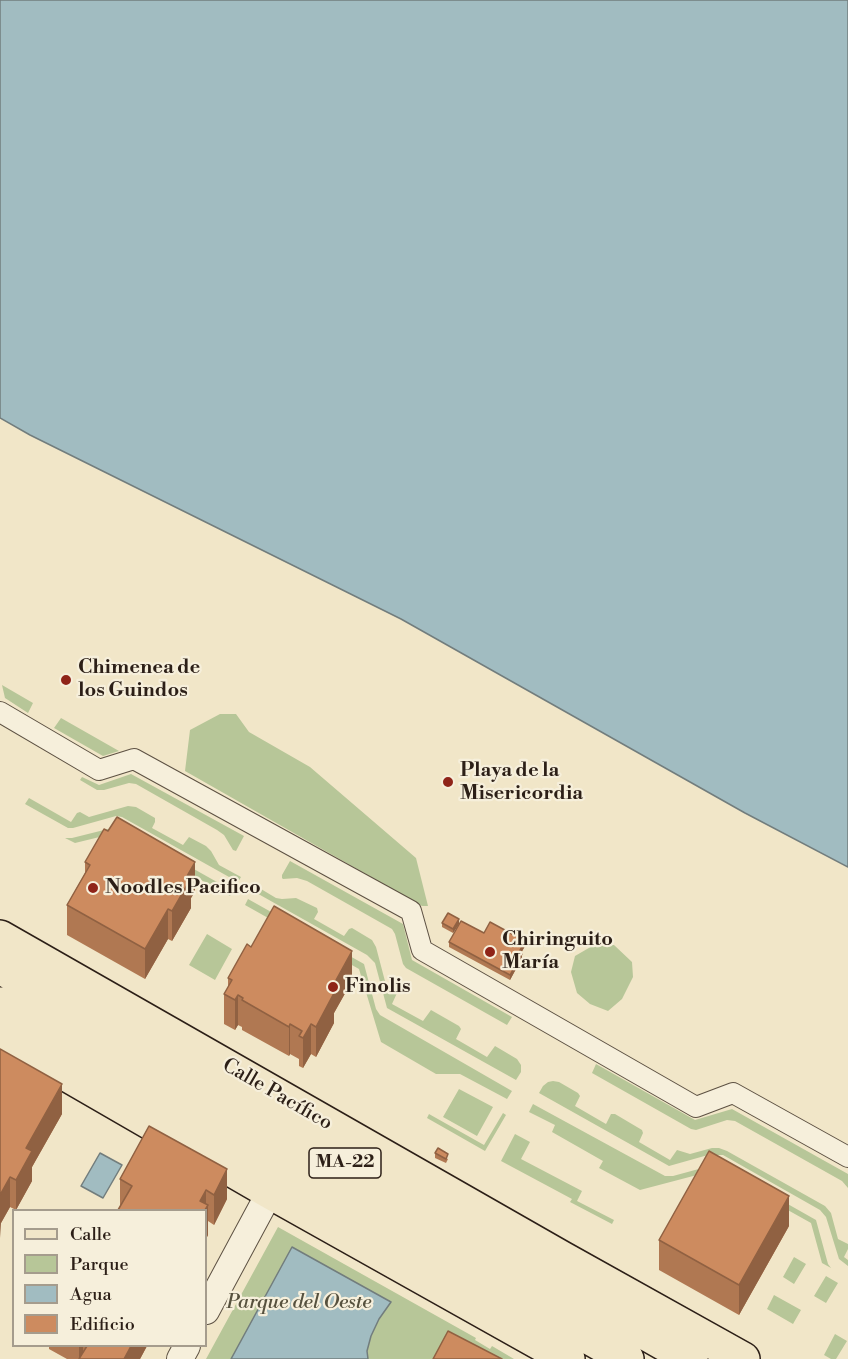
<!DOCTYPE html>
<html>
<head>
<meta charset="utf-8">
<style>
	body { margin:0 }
	#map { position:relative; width:848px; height:1359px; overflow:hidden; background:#f1e6c8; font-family:"Libre Bodoni",serif }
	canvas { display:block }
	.legend { position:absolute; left:12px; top:1209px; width:195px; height:138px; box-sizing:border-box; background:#f6efdb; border:2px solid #a59c8d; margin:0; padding:8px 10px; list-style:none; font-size:18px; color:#2c1f17 }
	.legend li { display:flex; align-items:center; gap:12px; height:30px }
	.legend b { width:30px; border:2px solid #a59c8d }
</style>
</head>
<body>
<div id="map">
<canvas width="848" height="1359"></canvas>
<ul class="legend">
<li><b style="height:8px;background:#f1e6c8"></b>Calle</li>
<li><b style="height:16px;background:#b7c698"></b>Parque</li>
<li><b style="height:16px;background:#a1bcc1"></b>Agua</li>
<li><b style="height:16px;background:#cd8b5f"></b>Edificio</li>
</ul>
</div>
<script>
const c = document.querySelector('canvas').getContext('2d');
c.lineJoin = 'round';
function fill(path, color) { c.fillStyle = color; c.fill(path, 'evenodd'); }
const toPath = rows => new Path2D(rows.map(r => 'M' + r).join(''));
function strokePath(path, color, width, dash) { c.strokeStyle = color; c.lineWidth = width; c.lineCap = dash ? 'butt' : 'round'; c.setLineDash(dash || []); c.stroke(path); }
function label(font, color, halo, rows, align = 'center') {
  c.font = font + ' "Libre Bodoni",serif'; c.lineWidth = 4.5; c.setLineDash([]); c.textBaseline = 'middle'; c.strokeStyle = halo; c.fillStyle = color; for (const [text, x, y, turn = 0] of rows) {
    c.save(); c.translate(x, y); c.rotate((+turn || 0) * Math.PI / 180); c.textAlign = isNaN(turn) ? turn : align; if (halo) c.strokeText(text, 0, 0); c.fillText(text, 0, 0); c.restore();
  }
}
fill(toPath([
	[2,685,33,703,28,713,5,698],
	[220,714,236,714,249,732,310,767,416,858,428,906,422,906,185,771,190,730],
	[61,718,119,751,103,756,54,728],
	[131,774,244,836,236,851,233,850,224,835,217,830,136,784,129,783,104,790,97,790,80,780,82,777,99,785],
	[29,798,71,822,77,813,80,812,89,817,128,806,136,807,155,818,155,822,152,828,183,845,189,837,206,846,211,851,219,865,241,877,238,882,122,817,116,816,73,828,68,828,25,804],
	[116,827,119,827,233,891,230,896,116,833,75,843,65,838,72,838],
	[290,861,403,924,412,960,512,1017,507,1025,406,968,403,964,395,934,392,929,307,881,297,878,283,879,282,878,282,875],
	[256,886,276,898,282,899,296,898,317,908,318,912,314,919,344,936,349,929,352,928,372,940,376,947,386,985,395,990,397,993,392,1004,423,1021,431,1010,459,1026,461,1029,456,1039,487,1057,495,1046,517,1059,521,1065,521,1072,516,1080,387,1008,375,963,367,955,253,891],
	[248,899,364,964,376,1009,380,1015,512,1091,507,1099,460,1074,436,1074,381,1042,359,969,245,905],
	[207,934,232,949,215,980,189,965],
	[594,945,614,945,632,962,633,977,622,999,608,1011,590,1004,577,993,571,972,575,956],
	[596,1064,695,1120,732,1109,848,1174,848,1188,842,1181,735,1121,727,1120,696,1130,691,1129,592,1073],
	[553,1081,559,1082,578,1093,580,1096,575,1106,606,1124,611,1114,615,1114,642,1130,643,1133,639,1142,670,1160,677,1150,690,1154,712,1148,719,1148,727,1151,825,1206,831,1213,838,1239,848,1244,848,1249,844,1257,848,1260,848,1266,839,1259,826,1217,820,1210,723,1155,708,1155,669,1166,539,1093,543,1086,548,1082],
	[459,1089,493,1107,477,1136,443,1117],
	[533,1104,665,1176,673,1176,717,1164,816,1220,828,1264,831,1268,822,1263,811,1223,716,1170,640,1190,599,1168,603,1161,552,1132,555,1125,529,1112],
	[503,1113,506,1115,485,1151,427,1118,429,1114,484,1145],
	[515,1134,530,1142,521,1159,582,1191,577,1201,614,1220,612,1224,570,1202,572,1199,501,1161],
	[278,1227,476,1338,475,1340,490,1349,492,1346,514,1359,206,1359],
	[794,1257,806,1264,794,1284,783,1277],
	[826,1276,838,1283,826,1303,814,1296],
	[774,1295,801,1310,793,1324,767,1309],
	[835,1334,847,1341,836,1359,831,1359,824,1355]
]), '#b7c698');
const water = toPath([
	[0,0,848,0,848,867,745,813,401,619,30,435,0,418,0,0],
	[100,1153,122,1165,103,1198,81,1186,100,1153],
	[292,1247,391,1302,379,1319,371,1336,367,1351,368,1359,231,1359,292,1247]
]);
fill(water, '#a1bcc1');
strokePath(water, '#727d7d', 1.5);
const pedestrian = toPath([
	[0,712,99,770,134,759,411,911,422,950,696,1107,733,1093,848,1157]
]);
const minor = toPath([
	[206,1311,270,1192],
	[180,1359,187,1346]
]);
const primary = toPath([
	[0,937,562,1258,743,1359],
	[0,967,691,1359],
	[0,1004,627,1359],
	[0,1036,270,1192,568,1359]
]);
strokePath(pedestrian, '#5d5143', 22);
strokePath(minor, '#5d5143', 28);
strokePath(primary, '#2c1f17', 36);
strokePath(pedestrian, '#f6efdb', 20);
strokePath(minor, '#f6efdb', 26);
strokePath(primary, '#f1e6c8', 33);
fill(toPath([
	[85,862,195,892,191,898,191,908,172,941,168,939,145,979,67,935,67,905,85,873],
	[442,923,459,924,453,933,442,927],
	[449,942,525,946,521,953,522,958,510,980,449,947],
	[251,947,352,981,334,1013,334,1023,316,1057,311,1054,303,1068,299,1066,299,1059,290,1054,289,1056,242,1030,242,1027,238,1025,235,1030,224,1024,224,994,228,987,228,978],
	[0,1049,62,1114,32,1167,32,1181,16,1210,10,1207,1,1223,1,1237],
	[149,1126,227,1199,214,1225,208,1221,208,1235,206,1239,206,1210,120,1208,120,1179],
	[435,1153,448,1159,446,1163,435,1158],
	[789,1226,739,1315,659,1270,659,1240],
	[49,1346,147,1346,140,1359,67,1359,49,1349]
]), '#b07852');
fill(toPath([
	[195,862,195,892,191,898,191,908,172,941,172,911,187,876],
	[168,909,168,939,145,979,145,949],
	[459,919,459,924,453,933,453,929],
	[525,941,525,946,519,957,519,952],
	[352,951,352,981,334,1013,334,1023,316,1057,316,1027,330,991],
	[522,954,522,958,510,980,510,975],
	[238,995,238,1025,235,1030,235,1000],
	[290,1024,290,1054,289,1056,289,1027],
	[311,1024,311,1054,303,1068,303,1038],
	[62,1084,62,1114,32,1167,32,1181,16,1210,16,1180,26,1148],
	[227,1169,227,1199,214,1225,214,1195],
	[10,1177,10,1207,1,1223,0,1238,0,1195],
	[206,1190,206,1209,208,1205,208,1235,206,1239,206,1210,200,1210,200,1201],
	[789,1196,789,1226,739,1315,739,1285],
	[79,1346,83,1346,83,1359,79,1359],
	[131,1346,147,1346,140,1359,124,1359]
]), '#906142');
const building = toPath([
	[117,817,195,862,187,876,191,878,172,911,168,909,145,949,67,905,90,865,85,862,104,829,108,831,117,817],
	[274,906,352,951,330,991,334,993,316,1027,311,1024,303,1038,299,1036,302,1031,290,1024,289,1027,242,1000,243,998,238,995,235,1000,224,994,232,980,228,978,247,944,251,947,274,906],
	[448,913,459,919,453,929,442,923,448,913],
	[461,921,484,933,490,922,525,941,519,952,522,954,510,975,449,942,461,921],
	[0,1049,62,1084,26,1148,32,1151,16,1180,10,1177,0,1195,0,1049],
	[149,1126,227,1169,214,1195,206,1190,200,1201,208,1205,205,1210,118,1210,132,1186,120,1179,149,1126],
	[438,1148,448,1154,446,1159,435,1153,438,1148],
	[709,1151,789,1196,739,1285,659,1240,709,1151],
	[448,1331,502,1359,433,1359,448,1331],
	[87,1346,131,1346,124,1359,79,1359,87,1346]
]);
fill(building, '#cd8b5f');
strokePath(building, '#906142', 1.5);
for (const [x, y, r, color] of [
	[66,680,6,"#8f2418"],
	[448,782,6,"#8f2418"],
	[93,888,6,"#8f2418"],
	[490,952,6,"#8f2418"],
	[333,987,6,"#8f2418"]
]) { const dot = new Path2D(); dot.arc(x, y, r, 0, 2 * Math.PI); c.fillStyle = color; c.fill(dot); strokePath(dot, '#f6efdb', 2); }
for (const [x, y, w] of [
	[345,1163,72]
]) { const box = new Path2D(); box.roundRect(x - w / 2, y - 15, w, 30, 4.5); c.fillStyle = '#f6efdb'; c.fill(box); strokePath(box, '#2c1f17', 1.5); }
label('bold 18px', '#2c1f17', null, [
	["MA-22",345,1163]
]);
label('bold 20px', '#2c1f17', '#f6efdb', [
	["Chimenea de",78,668],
	["los Guindos",78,691],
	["Playa de la",460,771],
	["Misericordia",460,794],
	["Noodles Pacifico",105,888],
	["Chiringuito",502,940],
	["María",502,963],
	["Finolis",345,987]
], 'left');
label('20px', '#2c1f17', '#f6efdb', [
	["Calle Pacífico",277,1095,30]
]);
label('italic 20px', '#56513e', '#f6efdb', [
	["Parque del Oeste",299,1303]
]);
</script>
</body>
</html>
